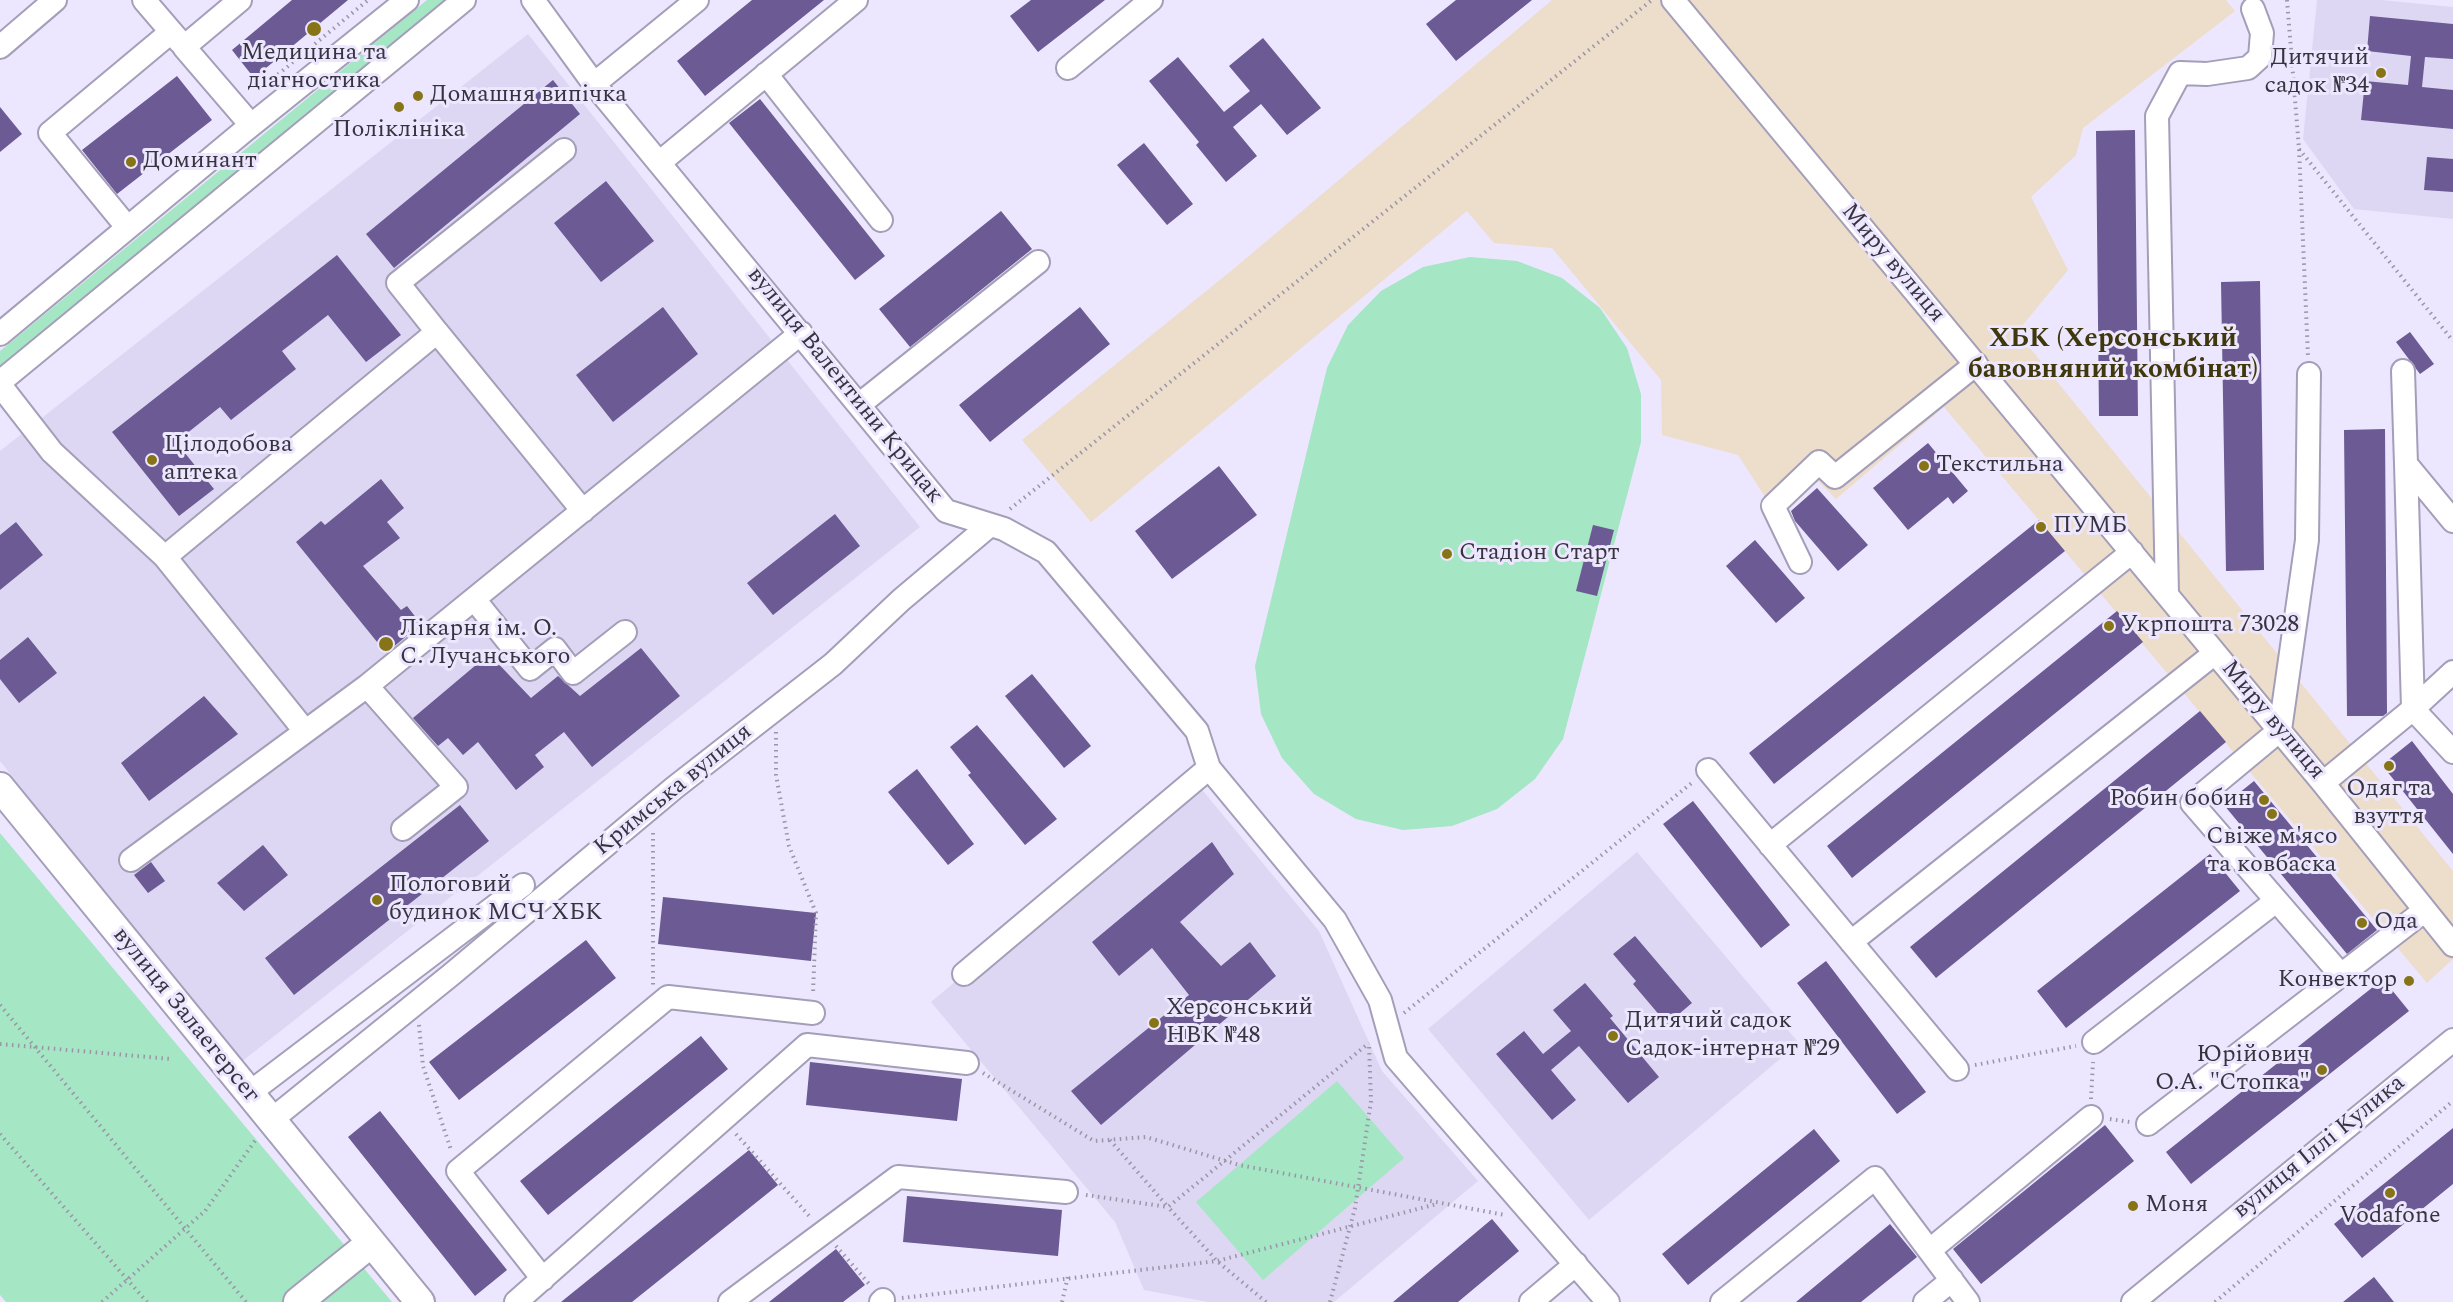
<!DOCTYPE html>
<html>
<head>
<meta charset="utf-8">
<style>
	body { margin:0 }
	canvas { display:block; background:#ece6fe }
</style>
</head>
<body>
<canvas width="2453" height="1302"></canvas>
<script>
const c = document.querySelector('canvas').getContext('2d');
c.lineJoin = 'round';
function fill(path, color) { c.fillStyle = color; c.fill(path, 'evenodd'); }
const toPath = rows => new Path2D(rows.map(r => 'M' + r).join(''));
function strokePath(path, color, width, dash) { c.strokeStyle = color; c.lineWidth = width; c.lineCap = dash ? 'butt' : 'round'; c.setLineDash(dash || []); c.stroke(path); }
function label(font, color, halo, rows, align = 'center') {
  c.font = font + ' Spectral,serif'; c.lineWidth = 6; c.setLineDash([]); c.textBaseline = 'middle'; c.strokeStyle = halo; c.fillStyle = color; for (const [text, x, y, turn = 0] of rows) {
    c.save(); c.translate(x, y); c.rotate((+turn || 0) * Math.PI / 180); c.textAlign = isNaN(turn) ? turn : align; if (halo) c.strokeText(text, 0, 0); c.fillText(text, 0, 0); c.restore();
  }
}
fill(toPath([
	[1552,0,2226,0,2235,11,2083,128,2076,155,2031,197,2068,270,2017,332,2453,871,2453,959,2427,983,1944,407,1836,499,1807,470,1769,503,1738,455,1662,435,1661,380,1552,248,1494,243,1467,211,1091,522,1022,440,1237,266]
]), '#ecdecb');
fill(toPath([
	[2317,0,2381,0,2453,7,2453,219,2354,209,2303,139],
	[528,34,920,527,240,1063,0,761,0,451],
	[1194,780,1319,931,1382,1071,1478,1181,1334,1302,1208,1302,1144,1290,1115,1222,931,1002],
	[1637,852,1799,1043,1589,1220,1428,1029]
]), '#ded7f3');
fill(toPath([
	[427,0,448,0,0,368,0,351],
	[1470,257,1517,261,1562,278,1600,308,1627,348,1641,394,1641,442,1563,739,1535,779,1497,809,1452,826,1403,830,1356,819,1314,794,1282,758,1261,714,1255,666,1327,368,1348,325,1381,291,1423,267],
	[0,833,392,1302,6,1302,0,1295],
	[1337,1081,1404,1158,1263,1280,1196,1202]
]), '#a5e6c4');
fill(toPath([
	[292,0,348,0,254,78,232,50],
	[752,0,824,0,705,96,677,61],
	[1031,0,1105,0,1038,52,1010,16],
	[1456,0,1532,0,1456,61,1426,24],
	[2370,16,2453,24,2453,59,2425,57,2422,87,2453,90,2453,129,2361,120,2365,81,2408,85,2411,56,2367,51],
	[1263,38,1321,108,1287,135,1261,104,1233,127,1257,156,1226,182,1196,145,1199,142,1149,81,1178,57,1224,112,1250,91,1229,66],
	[177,76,212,120,117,194,82,150],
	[553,80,580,114,394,268,366,234],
	[760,99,885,256,855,280,729,123],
	[0,107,22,134,0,152],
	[2135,130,2138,416,2099,416,2096,131],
	[1144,143,1193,204,1167,225,1117,165],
	[2427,157,2453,159,2453,192,2424,190],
	[606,181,654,241,601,282,554,223],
	[1001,211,1032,249,910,347,879,309],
	[337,255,401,335,366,362,328,315,282,351,296,369,231,420,220,407,176,442,214,489,179,516,112,432],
	[2260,281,2264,570,2226,571,2221,282],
	[663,307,698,354,613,422,576,375],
	[1080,307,1110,344,990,442,959,405],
	[2410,332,2434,364,2420,374,2396,342],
	[2385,429,2387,713,2383,716,2347,716,2344,430],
	[1928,443,1968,491,1953,504,1948,497,1908,530,1873,488],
	[1219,466,1257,515,1172,579,1135,531],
	[381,479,404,508,387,522,400,538,363,566,401,610,407,606,421,624,386,653,296,542,321,521,325,525],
	[1817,488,1868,545,1838,571,1795,521,1791,511],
	[835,514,860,546,773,615,747,583],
	[2039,520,2065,551,1774,784,1749,753],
	[16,522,43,555,0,590,0,535],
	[1593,525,1614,530,1597,596,1576,591],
	[1755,540,1805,598,1776,623,1726,566],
	[2117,611,2143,642,1852,878,1827,846],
	[28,637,57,673,19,703,0,679,0,660],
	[641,648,680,696,592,767,564,732,535,755,544,767,516,790,478,742,463,755,448,738,438,746,413,718,489,654,531,698,558,676,580,696],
	[1032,674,1091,746,1064,768,1005,696],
	[204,696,238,734,149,801,121,763],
	[2200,711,2226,742,1936,978,1910,947],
	[977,725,1057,819,1025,845,968,775,971,773,950,747],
	[2412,741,2453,794,2453,854,2382,765],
	[917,769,974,844,948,865,888,792],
	[2254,781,2377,930,2347,954,2224,805],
	[1693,801,1790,925,1761,948,1663,824],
	[460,805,489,841,294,995,265,958],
	[1212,842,1234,874,1180,922,1221,966,1250,942,1276,976,1101,1125,1071,1091,1189,995,1152,948,1119,976,1092,942],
	[263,845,288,875,244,911,217,883],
	[2210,854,2240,891,2066,1028,2037,991],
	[151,862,165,881,148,893,134,875],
	[663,897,816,913,811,961,658,944],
	[1635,936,1692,1003,1667,1024,1633,984,1636,981,1613,954],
	[586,940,616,978,459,1100,429,1062],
	[1826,961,1926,1092,1897,1114,1797,983],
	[2383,979,2409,1011,2191,1184,2166,1152],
	[1585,983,1613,1016,1610,1018,1659,1077,1628,1103,1579,1046,1551,1070,1576,1100,1552,1120,1496,1054,1524,1031,1543,1054,1571,1031,1553,1010],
	[701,1036,728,1069,548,1215,520,1181],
	[810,1062,962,1079,957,1121,806,1105],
	[380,1111,507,1270,475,1296,348,1137],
	[2105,1125,2134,1161,1981,1284,1953,1249],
	[2453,1128,2453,1184,2362,1258,2334,1224],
	[1814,1129,1840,1161,1688,1285,1662,1254],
	[749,1150,778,1185,632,1302,561,1302],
	[907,1196,1062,1210,1058,1256,903,1242],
	[1492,1219,1519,1251,1458,1302,1393,1302],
	[1890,1224,1917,1257,1861,1302,1796,1302],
	[836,1249,865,1285,843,1302,769,1302],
	[2374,1277,2394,1302,2343,1302]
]), '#6b5a93');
const minor = toPath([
	[144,0,180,42],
	[240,0,184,47,251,125],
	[533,0,594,84,946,511,1004,529,1046,552,1197,731,1209,768,1335,920,1380,1000,1396,1058,1608,1302],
	[1673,0,2323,783,2453,945],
	[0,47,55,0],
	[1068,68,1151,0],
	[766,74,881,220],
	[594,84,697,0],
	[659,163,856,0],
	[127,227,50,133,171,32],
	[437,332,398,283,564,150],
	[0,334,244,131,407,0],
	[2403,371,2406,464],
	[2309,374,2307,540,2280,730,2192,803,2341,975],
	[0,382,464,0],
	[0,385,52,452,165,557],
	[860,404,1038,262],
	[1800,562,1773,506,1819,462,1835,477,1976,364],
	[2167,594,2157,116,2180,73,2207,74,2248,68,2260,57,2262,33,2253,9],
	[474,599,530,669,555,649,573,673,625,632],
	[367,686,456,787,403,829],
	[2413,709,2406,464,2453,521],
	[2413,709,2453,672],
	[305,731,165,557,437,332,583,511],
	[1708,770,1957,1069],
	[2323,783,2413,709,2453,752],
	[1770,845,2132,552],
	[131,860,367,686,801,333],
	[1851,942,2215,653],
	[964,974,1209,768],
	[2094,1042,2276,901],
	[248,1094,523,885],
	[270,1121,452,974,674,788,833,664,901,600,990,525],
	[2148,1124,2424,911],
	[1930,1250,2091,1117],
	[543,1279,458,1171,668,997,813,1013],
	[516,1302,807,1045,967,1063],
	[730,1302,898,1177,1066,1192],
	[881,1302,883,1300],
	[1531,1302,1576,1264],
	[1722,1302,1875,1178,1968,1302],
	[1925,1302,1952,1280],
	[2133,1302,2453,1040]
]);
const major = toPath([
	[0,787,420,1302],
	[298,1302,371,1243]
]);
strokePath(minor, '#a49eb9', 26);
strokePath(major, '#a49eb9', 32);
strokePath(toPath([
	[2287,0,2299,149,2308,356],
	[264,86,368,0],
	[2299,149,2453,341],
	[1010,509,1652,0],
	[776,732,776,775,789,846,816,913,813,994],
	[653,833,653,985],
	[0,1005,246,1302],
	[1404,1013,1693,782],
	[419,1025,423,1066,451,1150],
	[0,1044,171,1059],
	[1975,1065,2076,1046],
	[983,1073,1094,1141,1146,1137,1239,1165,1505,1215],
	[2091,1099,2093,1062],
	[2110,1119,2130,1122],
	[0,1134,147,1302],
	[736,1134,811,1218],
	[1110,1140,1168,1207],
	[1086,1195,1168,1207],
	[836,1246,870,1285],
	[902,1298,1217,1261,1437,1204],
	[102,1302,205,1211,257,1138],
	[1062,1302,1068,1276],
	[1266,1302,1217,1261,1168,1207,1369,1043],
	[1330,1302,1355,1208,1371,1101,1369,1044],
	[2215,1302,2453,1101]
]), '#9a95a7', 4, [1.5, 4.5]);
strokePath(minor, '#fff', 22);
strokePath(major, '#fff', 28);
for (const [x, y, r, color] of [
	[314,29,8,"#867416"],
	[2381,73,6,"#867416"],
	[418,96,6,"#867416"],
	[399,107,6,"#867416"],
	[131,162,6,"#867416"],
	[152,460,6,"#867416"],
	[1924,466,6,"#867416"],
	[2041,527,6,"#867416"],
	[1447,554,6,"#867416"],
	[2109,626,6,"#867416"],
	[386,644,8,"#867416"],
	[2389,766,6,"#867416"],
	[2264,800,6,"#867416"],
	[2272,814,6,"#867416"],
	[377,900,6,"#867416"],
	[2362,923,6,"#867416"],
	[2409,981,6,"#867416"],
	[1154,1023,6,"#867416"],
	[1613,1036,6,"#867416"],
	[2322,1070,6,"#867416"],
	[2390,1193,6,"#867416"],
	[2133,1206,6,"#867416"]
]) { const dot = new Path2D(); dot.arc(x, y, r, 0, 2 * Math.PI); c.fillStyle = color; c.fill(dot); strokePath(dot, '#ece6fe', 2); }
label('24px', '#37343f', '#ece6fe', [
	["Медицина та",314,54,"center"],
	["діагностика",314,82,"center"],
	["Дитячий",2369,59,"right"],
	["садок №34",2369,87,"right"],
	["Домашня випічка",430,96],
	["Поліклініка",399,131,"center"],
	["Доминант",143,162],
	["Цiлодобова",164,446],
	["аптека",164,474],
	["Текстильна",1936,466],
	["ПУМБ",2053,527],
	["Стадіон Старт",1459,554],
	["Укрпошта 73028",2121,626],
	["Лікарня ім. О.",400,630],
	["С. Лучанського",400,658],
	["Одяг та",2389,790,"center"],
	["взуття",2389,818,"center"],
	["Робин бобин",2252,800,"right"],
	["Свіже м'ясо",2272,838,"center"],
	["та ковбаска",2272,866,"center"],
	["Пологовий",389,886],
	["будинок МСЧ ХБК",389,914],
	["Ода",2374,923],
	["Конвектор",2397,981,"right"],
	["Херсонський",1166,1009],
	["НВК №48",1166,1037],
	["Дитячий садок",1625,1022],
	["Садок-інтернат №29",1625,1050],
	["Юрійович",2310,1056,"right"],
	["О.А. \"Стопка\"",2310,1084,"right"],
	["Моня",2145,1206],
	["Vodafone",2390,1217,"center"]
], 'left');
label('24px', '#37343f', '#ece6fe', [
	["Миру вулиця",1892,264,50],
	["вулиця Валентини Крицак",844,386,51],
	["Миру вулиця",2272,721,50],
	["Кримська вулиця",674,791,-39],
	["вулиця Залаегерсег",185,1016,51],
	["вулиця Іллі Кулика",2320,1148,-39]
]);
label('bold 27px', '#40380d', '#ece6fe', [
	["ХБК (Херсонський",2113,341],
	["бавовняний комбінат)",2113,372]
]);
</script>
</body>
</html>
